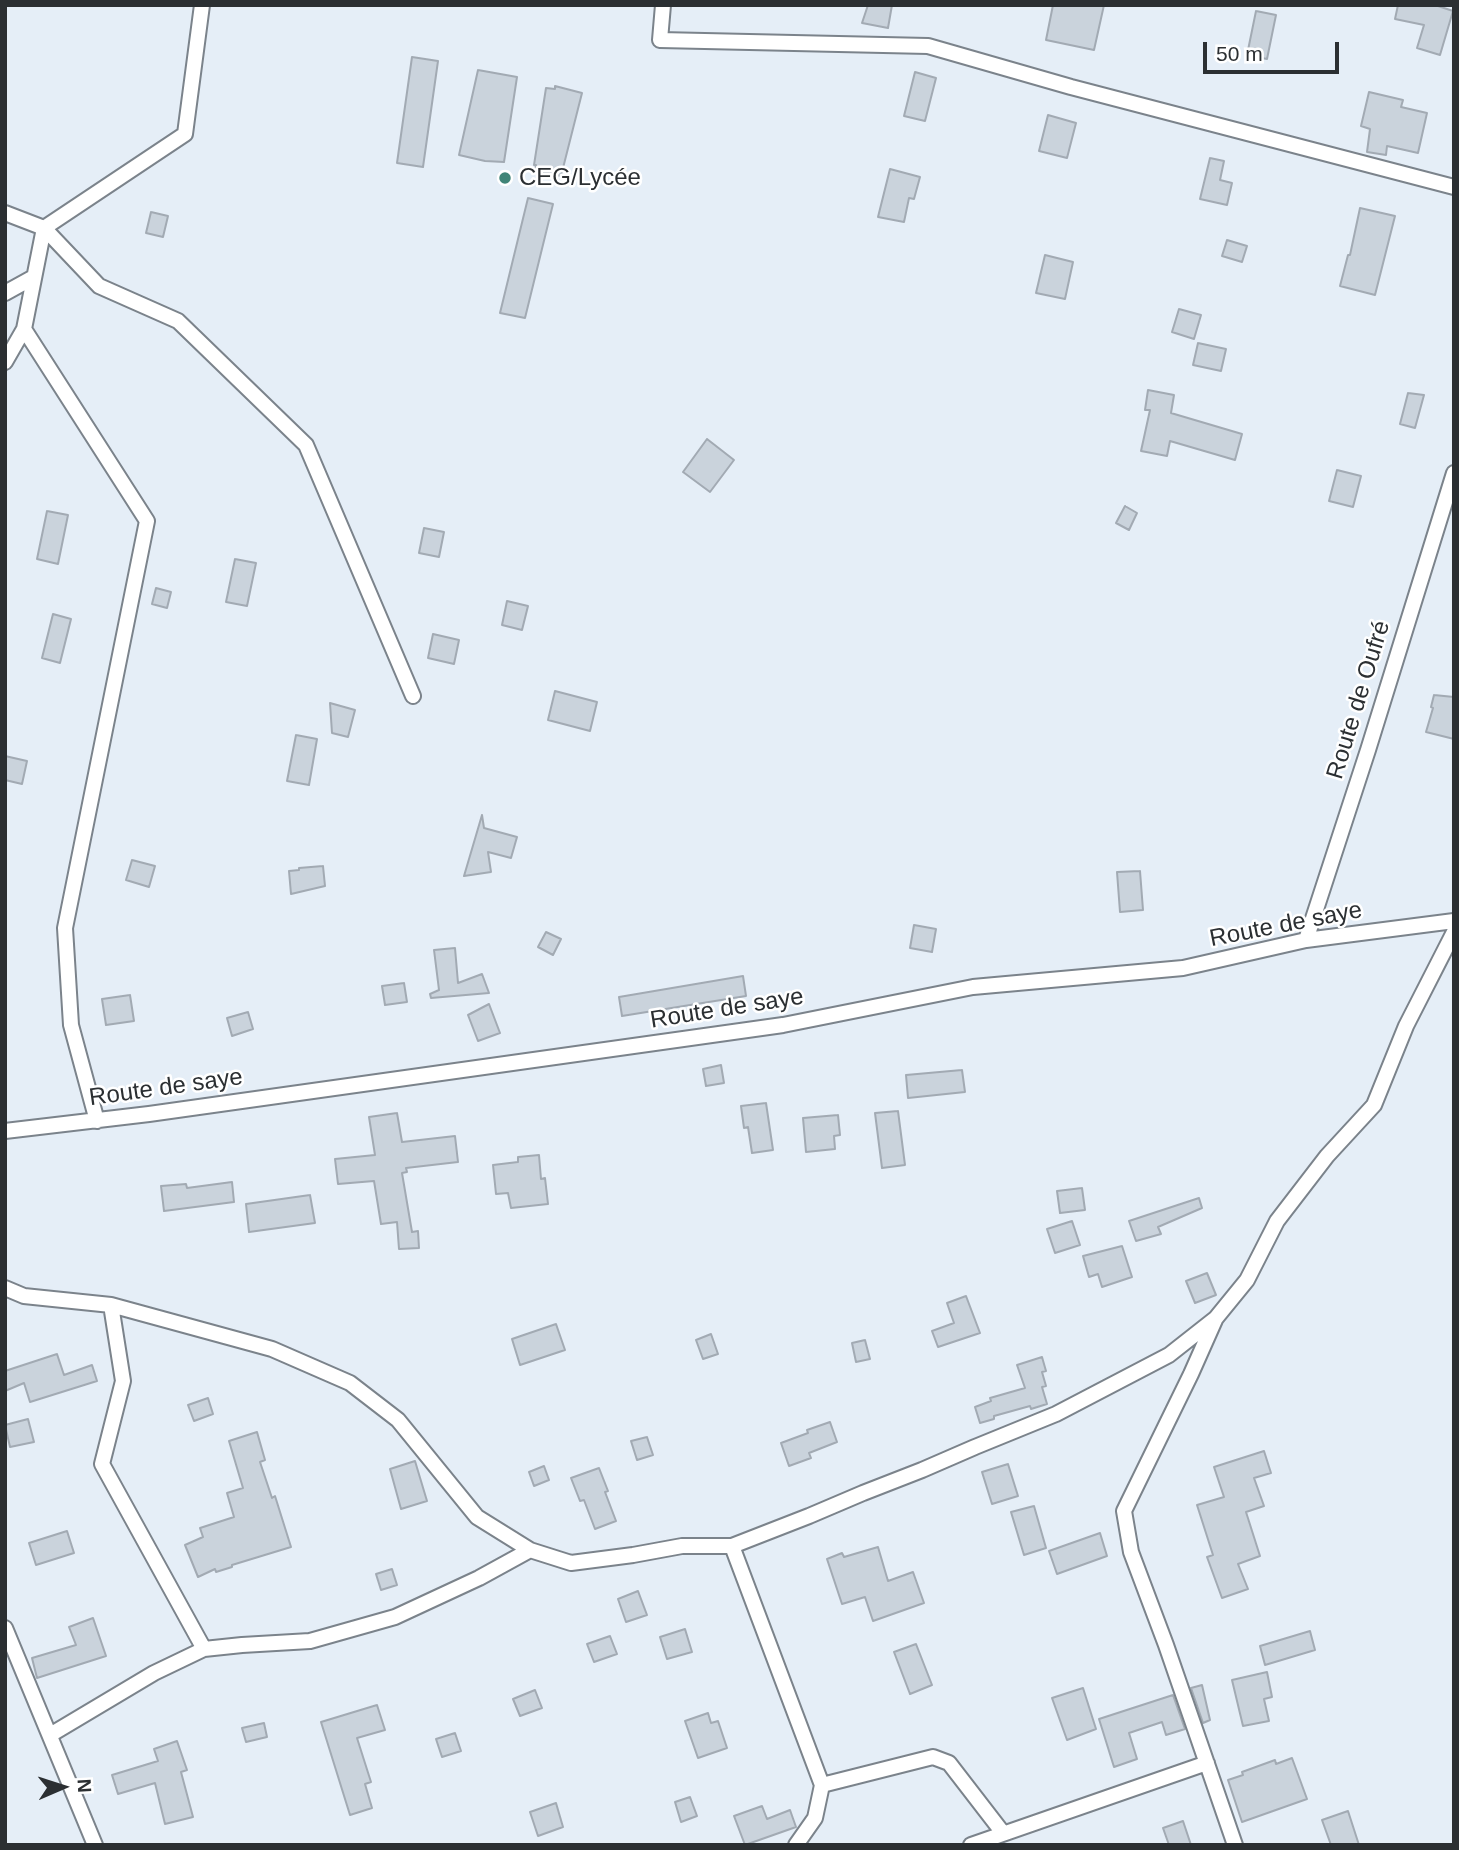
<!DOCTYPE html>
<html>
<head>
<meta charset="utf-8">
<style>
	body { margin:0 }
	#map { position:relative; width:1459px; height:1850px; overflow:hidden; background:#e5eef7; font-family:Helvetica,sans-serif }
	canvas { display:block }
	.frame { position:absolute; inset:0; border:7px solid #2b2f32; pointer-events:none }
	.north { position:absolute; left:28px; top:1752px; width:70px; height:70px; -webkit-text-stroke:5px #fff; paint-order:stroke; rotate:87deg; font-size:19px; font-weight:700; line-height:28px; text-align:center; color:#2b2f32 }
	.north::after { content:''; display:block; margin:auto; width:24px; height:32px; background:#2b2f32; clip-path:polygon(50% 0,100% 100%,50% 72%,0 100%) }
	.scale { position:absolute; left:1203px; top:42px; width:136px; height:32px; box-sizing:border-box; border:4px solid #2b2f32; border-top:0; padding-left:9px; font-size:21px; line-height:24px; white-space:nowrap; color:#2b2f32; -webkit-text-stroke:5px #fff; paint-order:stroke }
</style>
</head>
<body>
<div id="map">
<canvas width="1459" height="1850"></canvas>
<div class="frame"></div>
<div class="north">N</div>
<div class="scale">50 m</div>
</div>
<script>
const c = document.querySelector('canvas').getContext('2d');
c.lineJoin = 'round';
function fill(path, color) { c.fillStyle = color; c.fill(path, 'evenodd'); }
const toPath = rows => new Path2D(rows.map(r => 'M' + r).join(''));
function strokePath(path, color, width, dash) { c.strokeStyle = color; c.lineWidth = width; c.lineCap = dash ? 'butt' : 'round'; c.setLineDash(dash || []); c.stroke(path); }
function label(font, color, halo, rows, align = 'center') {
  c.font = font + ' Helvetica,sans-serif'; c.lineWidth = 5; c.setLineDash([]); c.textBaseline = 'middle'; c.strokeStyle = halo; c.fillStyle = color; for (const [text, x, y, turn = 0] of rows) {
    c.save(); c.translate(x, y); c.rotate((+turn || 0) * Math.PI / 180); c.textAlign = isNaN(turn) ? turn : align; if (halo) c.strokeText(text, 0, 0); c.fillText(text, 0, 0); c.restore();
  }
}
const building = toPath([
	[868,5,892,5,888,28,862,23,868,5],
	[1053,5,1104,5,1094,50,1046,40,1053,5],
	[1398,5,1435,5,1453,11,1440,55,1417,48,1424,25,1395,19,1398,5],
	[1256,11,1276,15,1267,59,1247,55,1256,11],
	[412,57,438,61,423,167,397,163,412,57],
	[478,70,517,77,504,162,485,161,459,155,478,70],
	[915,72,936,78,925,121,904,116,915,72],
	[555,86,582,93,561,176,535,170,536,165,534,165,546,88,555,89,555,86],
	[1369,92,1403,100,1401,107,1427,113,1418,153,1387,146,1386,155,1367,152,1370,129,1361,126,1369,92],
	[1048,115,1076,123,1067,158,1039,151,1048,115],
	[1210,158,1224,161,1220,180,1232,183,1227,205,1200,199,1210,158],
	[890,169,920,177,914,199,909,198,904,222,878,217,890,169],
	[528,198,553,204,525,318,500,313,528,198],
	[1360,208,1395,216,1375,295,1340,286,1348,255,1350,255,1360,208],
	[151,212,168,216,163,237,146,233,151,212],
	[1227,240,1247,246,1242,262,1222,256,1227,240],
	[1045,255,1073,262,1065,299,1036,293,1045,255],
	[1179,309,1201,315,1194,339,1172,332,1179,309],
	[1198,343,1226,349,1221,371,1193,365,1198,343],
	[1148,390,1174,395,1171,413,1242,434,1235,460,1170,441,1167,456,1141,451,1150,410,1145,410,1148,390],
	[1408,393,1424,395,1415,428,1400,424,1408,393],
	[707,439,734,460,710,492,683,472,707,439],
	[1337,470,1361,476,1353,507,1329,501,1337,470],
	[1125,506,1137,513,1129,530,1116,523,1125,506],
	[47,511,68,515,58,564,37,559,47,511],
	[424,528,444,532,439,557,419,553,424,528],
	[235,559,256,563,247,606,226,602,235,559],
	[156,588,171,592,167,608,152,604,156,588],
	[507,601,528,606,522,630,502,625,507,601],
	[53,614,71,619,60,663,42,658,53,614],
	[433,634,459,640,454,664,428,658,433,634],
	[555,691,597,702,590,731,548,720,555,691],
	[1434,695,1454,697,1454,739,1426,732,1433,708,1431,707,1434,695],
	[330,703,355,710,348,737,332,733,330,703],
	[296,735,317,739,309,785,287,781,296,735],
	[5,756,27,761,22,784,5,780,5,756],
	[482,815,484,828,517,837,511,858,488,852,491,872,464,876,482,815],
	[132,860,155,866,149,887,126,880,132,860],
	[323,866,325,886,291,894,289,871,299,870,299,868,323,866],
	[1140,871,1143,910,1120,912,1117,872,1140,871],
	[914,925,936,929,932,952,910,948,914,925],
	[546,932,561,939,553,955,538,947,546,932],
	[455,948,458,983,482,974,489,993,431,998,430,994,439,990,434,950,455,948],
	[743,976,746,996,622,1016,619,997,743,976],
	[404,983,407,1002,385,1005,382,986,404,983],
	[130,995,134,1021,106,1025,102,999,130,995],
	[489,1004,500,1033,478,1041,468,1015,489,1004],
	[248,1012,253,1029,232,1036,227,1018,248,1012],
	[721,1065,724,1083,706,1086,703,1069,721,1065],
	[962,1070,965,1092,908,1098,906,1075,962,1070],
	[766,1103,773,1150,752,1153,748,1127,744,1128,741,1106,766,1103],
	[898,1111,905,1165,882,1168,875,1113,898,1111],
	[397,1113,402,1142,455,1136,458,1162,406,1168,407,1172,402,1173,412,1232,418,1231,419,1248,399,1249,397,1222,381,1224,374,1181,338,1184,335,1159,375,1155,369,1117,397,1113],
	[838,1115,840,1135,834,1136,835,1149,806,1152,803,1118,838,1115],
	[539,1155,541,1179,545,1178,548,1204,511,1208,508,1193,496,1194,493,1165,518,1162,518,1157,539,1155],
	[232,1182,234,1202,164,1211,161,1186,186,1184,187,1188,232,1182],
	[1082,1188,1085,1210,1060,1213,1057,1191,1082,1188],
	[310,1195,315,1223,249,1232,246,1204,310,1195],
	[1199,1198,1202,1208,1158,1227,1161,1234,1136,1241,1129,1221,1199,1198],
	[1072,1221,1080,1245,1055,1253,1047,1229,1072,1221],
	[1122,1246,1132,1277,1102,1287,1098,1274,1089,1277,1083,1256,1122,1246],
	[1207,1273,1216,1295,1195,1303,1186,1281,1207,1273],
	[966,1296,980,1333,938,1347,932,1331,954,1323,947,1303,966,1296],
	[556,1324,565,1350,520,1365,512,1339,556,1324],
	[711,1334,718,1354,703,1359,696,1340,711,1334],
	[865,1340,870,1359,856,1362,852,1343,865,1340],
	[57,1354,64,1375,92,1365,97,1381,30,1402,24,1383,5,1391,5,1371,57,1354],
	[1042,1357,1046,1371,1042,1372,1046,1386,1042,1387,1047,1404,1031,1409,1030,1406,994,1416,994,1419,980,1423,975,1407,991,1401,990,1398,1025,1388,1017,1365,1042,1357],
	[208,1398,213,1414,194,1421,188,1405,208,1398],
	[28,1419,34,1442,10,1447,5,1425,28,1419],
	[830,1422,837,1442,809,1453,811,1458,789,1466,781,1443,808,1433,807,1430,830,1422],
	[257,1432,265,1460,260,1462,272,1498,275,1496,291,1547,232,1565,232,1567,216,1572,215,1569,198,1577,185,1545,203,1537,200,1528,234,1517,227,1493,243,1488,229,1441,257,1432],
	[647,1437,653,1455,637,1460,631,1441,647,1437],
	[1264,1451,1271,1473,1254,1478,1264,1506,1246,1512,1260,1556,1238,1564,1248,1589,1222,1598,1207,1557,1213,1555,1197,1505,1224,1497,1214,1467,1264,1451],
	[415,1461,427,1501,401,1509,390,1469,415,1461],
	[1008,1464,1018,1496,992,1504,982,1472,1008,1464],
	[544,1466,549,1480,534,1486,529,1472,544,1466],
	[599,1468,608,1491,605,1492,616,1521,595,1529,584,1500,580,1501,571,1478,599,1468],
	[1034,1506,1046,1548,1024,1555,1011,1512,1034,1506],
	[67,1531,74,1553,36,1565,29,1543,67,1531],
	[1100,1533,1107,1556,1057,1574,1049,1551,1100,1533],
	[878,1547,888,1581,913,1572,924,1603,873,1621,865,1597,842,1604,827,1559,842,1553,844,1557,878,1547],
	[392,1569,397,1585,381,1590,376,1574,392,1569],
	[638,1591,647,1615,626,1622,618,1599,638,1591],
	[93,1618,106,1656,37,1678,32,1658,76,1645,69,1627,93,1618],
	[685,1629,692,1652,667,1659,660,1637,685,1629],
	[1310,1631,1315,1650,1265,1665,1260,1646,1310,1631],
	[610,1636,617,1654,594,1662,587,1644,610,1636],
	[916,1644,932,1685,910,1694,894,1652,916,1644],
	[1267,1672,1272,1697,1264,1699,1269,1721,1243,1726,1232,1680,1267,1672],
	[1202,1685,1210,1720,1203,1723,1191,1688,1202,1685],
	[1083,1688,1096,1729,1067,1740,1052,1698,1083,1688],
	[535,1690,542,1708,520,1716,513,1699,535,1690],
	[1173,1695,1185,1729,1166,1735,1162,1722,1129,1733,1137,1759,1114,1767,1099,1719,1173,1695],
	[377,1705,385,1730,357,1738,371,1782,365,1784,372,1808,350,1815,321,1722,377,1705],
	[708,1713,711,1723,718,1721,727,1748,698,1758,685,1721,708,1713],
	[264,1723,267,1737,246,1742,242,1728,264,1723],
	[455,1733,461,1751,442,1757,436,1739,455,1733],
	[177,1741,187,1770,181,1772,193,1817,165,1824,155,1783,118,1794,112,1775,158,1761,154,1749,177,1741],
	[1292,1758,1307,1799,1242,1822,1228,1780,1243,1775,1242,1772,1275,1760,1276,1764,1292,1758],
	[690,1797,697,1816,681,1822,675,1802,690,1797],
	[556,1803,563,1827,538,1836,530,1812,556,1803],
	[762,1806,767,1819,790,1810,796,1827,745,1845,734,1816,762,1806],
	[1348,1811,1359,1845,1331,1845,1322,1820,1348,1811],
	[1183,1821,1191,1845,1169,1845,1163,1828,1183,1821]
]);
fill(building, '#cad3dc');
strokePath(building, '#a2aab3', 2);
const street = toPath([
	[663,5,660,40,928,46,1071,87,1454,187],
	[5,213,44,228,99,286,178,321,306,445,413,696],
	[5,293,34,277],
	[24,329,147,521,65,928,71,1025,97,1121],
	[5,362,24,329,44,228,185,134,202,5],
	[1306,940,1368,750,1454,473],
	[5,1131,149,1114,783,1025,973,987,1183,968,1306,940,1454,921],
	[5,1288,24,1296,111,1305,272,1349,350,1383,398,1420,477,1517,530,1550,571,1563,633,1555,682,1546,732,1546,809,1516,863,1493,922,1470,975,1447,1056,1414,1169,1355,1216,1318,1247,1280,1277,1221,1327,1156,1374,1105,1406,1026,1454,932],
	[111,1305,123,1381,102,1464,204,1649],
	[1215,1320,1191,1374,1124,1511,1131,1552,1166,1645,1235,1845],
	[732,1546,822,1785,815,1818,796,1845],
	[5,1628,95,1845],
	[50,1735,154,1673,204,1649,242,1645,310,1641,395,1617,479,1578,530,1550],
	[822,1785,933,1757,949,1763,1003,1833],
	[971,1845,1207,1763]
]);
strokePath(street, '#7b838b', 18);
strokePath(street, '#fff', 14);
for (const [x, y, r, color] of [
	[505,178,7,"#408477"]
]) { const dot = new Path2D(); dot.arc(x, y, r, 0, 2 * Math.PI); c.fillStyle = color; c.fill(dot); strokePath(dot, '#fff', 2.5); }
label('24px', '#2b2f32', '#fff', [
	["CEG/Lycée",519,178]
], 'left');
label('24px', '#2b2f32', '#fff', [
	["Route de Oufré",1359,700,-73],
	["Route de saye",1286,925,-11],
	["Route de saye",727,1009,-9],
	["Route de saye",166,1088,-8]
]);
</script>
</body>
</html>
